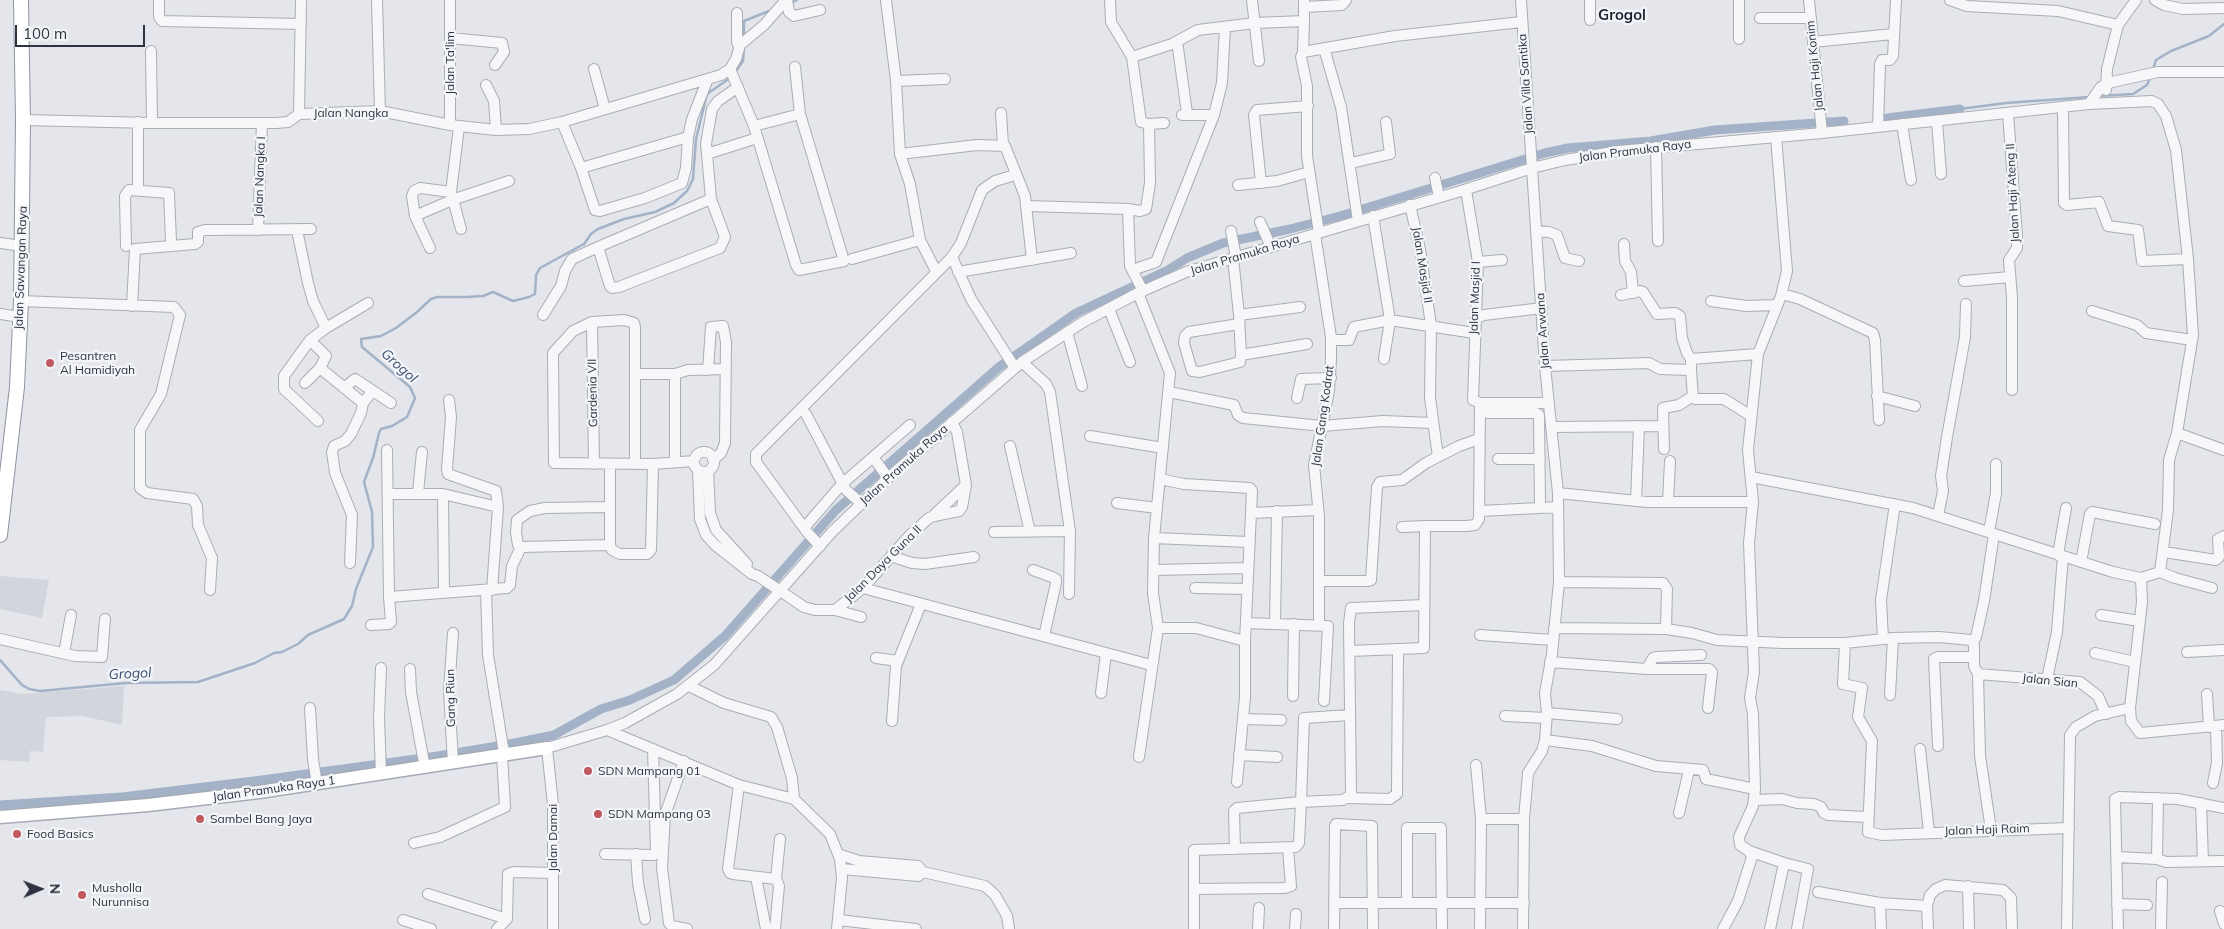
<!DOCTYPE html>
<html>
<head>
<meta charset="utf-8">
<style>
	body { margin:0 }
	#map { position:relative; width:2224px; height:929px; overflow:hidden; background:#e4e6eb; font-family:Mulish,sans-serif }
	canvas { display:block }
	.north { position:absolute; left:15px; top:864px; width:50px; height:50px; -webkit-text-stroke:4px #f4f5f8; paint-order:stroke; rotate:89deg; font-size:14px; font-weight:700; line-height:20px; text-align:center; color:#2d3341 }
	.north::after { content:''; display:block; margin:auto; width:18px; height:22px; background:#2d3341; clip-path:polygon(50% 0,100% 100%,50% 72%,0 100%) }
	.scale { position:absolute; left:15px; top:25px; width:130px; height:22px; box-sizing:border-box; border:2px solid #2d3341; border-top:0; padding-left:6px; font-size:15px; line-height:18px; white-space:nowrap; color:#2d3341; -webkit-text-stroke:4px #f4f5f8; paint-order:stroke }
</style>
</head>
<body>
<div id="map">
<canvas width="2224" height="929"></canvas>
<div class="north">N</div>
<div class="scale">100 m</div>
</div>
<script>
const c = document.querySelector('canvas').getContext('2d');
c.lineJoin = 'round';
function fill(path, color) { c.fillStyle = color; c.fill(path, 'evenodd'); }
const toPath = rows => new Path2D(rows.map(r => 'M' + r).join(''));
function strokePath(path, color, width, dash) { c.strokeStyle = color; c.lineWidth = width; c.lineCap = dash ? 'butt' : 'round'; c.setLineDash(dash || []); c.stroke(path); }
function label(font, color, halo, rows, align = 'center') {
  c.font = font + ' Mulish,sans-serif'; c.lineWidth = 4.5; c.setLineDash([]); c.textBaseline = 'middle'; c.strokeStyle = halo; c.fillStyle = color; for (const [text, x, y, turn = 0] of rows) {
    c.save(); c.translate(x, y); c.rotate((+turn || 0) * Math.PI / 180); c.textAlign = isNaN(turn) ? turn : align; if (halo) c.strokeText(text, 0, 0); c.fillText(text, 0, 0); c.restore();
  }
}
fill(toPath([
	[0,576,49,580,42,618,0,609],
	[124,686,122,725,83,716,46,717,43,752,30,751,29,762,0,760,0,690,21,694]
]), '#d3d5dc');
strokePath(toPath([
	[793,2,797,0],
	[744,37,744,21,769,11],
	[2153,70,2156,60,2171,51,2209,36,2224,24],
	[734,74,743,61,744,48],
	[2098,96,2133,94,2147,85,2150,78],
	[1960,109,2006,103,2090,97],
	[0,660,22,685,29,689,40,691,126,683,198,682,255,663,274,653,282,652,298,644,308,635,344,619,352,606,356,589,373,547,372,512,364,482,373,458,379,433,381,429,392,426,407,417,415,398,410,387,362,347,361,339,381,336,396,328,417,312,431,299,437,297,467,297,483,296,493,292,513,301,529,297,535,294,536,275,540,268,584,244,591,234,598,229,624,219,655,212,674,203,687,191,693,179,696,139,707,94,730,78]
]), '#a3b2c6', 2.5);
strokePath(toPath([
	[1887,118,1960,109],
	[0,805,122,797,262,780,438,756,515,743,554,735,601,709,630,700,674,680,725,636,836,510,999,367,1076,313,1168,270,1187,258,1223,243,1290,229,1340,216,1545,153,1568,148,1651,141,1715,130,1844,121]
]), '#a3b2c6', 9);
const minor = toPath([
	[159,0,159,17,162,21,301,24],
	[377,0,380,111],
	[787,0,789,12,794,16,820,10],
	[886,0,896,81,900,154,910,184,920,240,936,271],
	[1110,0,1111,22,1132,57,1141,122,1149,124,1164,123],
	[1252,0,1259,61],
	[1521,0,1545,366,1558,493,1559,582,1552,654,1545,693,1547,713,1545,740,1542,751,1528,773,1524,819,1523,929],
	[1590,0,1590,20],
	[1809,0,1822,133],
	[1950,0,1967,6,2058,11,2118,25],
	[2155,0,2164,5,2183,9,2224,8],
	[1305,7,1342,5,1346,0],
	[737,13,737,42,739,47],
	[1760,18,1811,18],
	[1304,21,1303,52,1301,57,1307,86,1307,156,1319,233],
	[450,38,502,43,504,52,495,65],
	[1739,39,1739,0],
	[1177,41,1187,113],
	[1813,42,1893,34],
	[1324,48,1341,107,1358,221],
	[151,51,152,123],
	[1303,52,1395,36,1521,22],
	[1132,57,1172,44,1198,30,1255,23,1304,21,1304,0],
	[594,69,605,109],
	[730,69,754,126,796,265,799,270,844,261,800,114,795,67],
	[896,81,945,79],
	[486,85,494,101,496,130],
	[2106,90,2107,69,2118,25,2136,0],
	[2089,104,2101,87,2112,82,2158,72,2224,72],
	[2063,107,2064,203,2067,205,2099,202,2108,226,2138,230,2142,261,2188,259],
	[1001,113,1003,145],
	[299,114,301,0],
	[2008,114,2017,235,2017,248,2009,260,2012,298,2012,390],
	[1182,115,1214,115],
	[23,120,152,123,276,123,288,122,299,114,380,111,450,125,496,130,529,129,562,122,721,75,730,69,736,59,740,45,764,25,786,0],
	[1937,121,1941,174],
	[138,122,138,190],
	[562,122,581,168,595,210,600,211,645,198,682,183,686,168,688,137,692,119,707,81],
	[1902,124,1911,180],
	[450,125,450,0],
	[754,126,800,114],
	[459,127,451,192,461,229],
	[1878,127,1880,64,1882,60,1890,60,1893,56,1896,0],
	[1656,147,1658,241],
	[707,154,706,144,712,109,718,101,738,87],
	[900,154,977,145,1005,146,1025,196,1032,260],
	[1351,163,1390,154,1386,122],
	[581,168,688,137],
	[1435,178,1439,197],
	[1261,183,1254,115,1257,110,1308,106],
	[1238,185,1277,181,1309,172],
	[1466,190,1478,262,1473,400,1480,403,1548,403],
	[711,199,598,247,610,286,612,288,619,287,720,248,725,237,711,199,707,154,757,138],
	[1410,205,1420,249,1431,325,1430,398,1438,457],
	[1027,206,1128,209,1130,266,1143,291],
	[1128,209,1140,211,1146,209,1150,183,1149,124],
	[415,216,452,200,509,181],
	[1373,216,1390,320,1384,359],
	[1260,222,1271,247],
	[258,230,262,123],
	[297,230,308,283,313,301,326,328,310,340,326,356,320,368,305,383],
	[1231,231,1236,257],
	[1537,231,1549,232,1557,235,1565,258,1579,261],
	[1315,234,1331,337,1331,359,1329,391,1314,465,1319,516,1319,625],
	[0,243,22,246],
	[1624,244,1625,261,1631,272,1633,293],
	[126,246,125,196,129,190,169,193,171,241],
	[430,248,415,216,412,196,414,191,420,188,451,192],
	[952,257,971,299,1015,368],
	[1233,258,1239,315,1241,355,1240,362,1200,372,1192,371,1184,343,1185,336,1189,332,1239,324],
	[852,259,920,240],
	[1478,262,1502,260],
	[1132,270,1156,262,1214,115,1222,83,1225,27],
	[958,272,1071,253],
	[1964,281,2010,277],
	[1138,293,1170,373,1154,538,1153,593,1158,628,1139,757],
	[1782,294,1800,299,1873,333,1875,340,1879,420],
	[1621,295,1640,291,1643,292,1657,314,1675,313,1680,316,1682,338,1687,353,1691,359,1691,370],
	[21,301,174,307,180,315,161,394,140,430,140,488,147,493,193,499,197,506,198,525,212,558,210,590],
	[1711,301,1746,306,1777,305],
	[132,306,135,249,195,244,198,242,198,232,205,230,311,229],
	[1109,309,1130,362],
	[2092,311,2137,325,2146,333,2192,340],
	[0,314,20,317],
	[543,315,561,286,565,271,572,259,598,247],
	[1239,315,1300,307],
	[1475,319,1484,315,1542,308],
	[592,322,594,464],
	[326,328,368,303],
	[1067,332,1082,386],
	[310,340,284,376,284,389,318,421],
	[1331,340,1349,340,1354,327,1390,320,1474,333],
	[1241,355,1307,344],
	[1691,359,1758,354],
	[1022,362,1046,384,1050,392,1070,531,1069,594],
	[1545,366,1649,363,1660,369,1691,370,1693,398,1695,399,1724,399,1751,416],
	[320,368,363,403],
	[708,370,711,327,723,326,726,342,725,443,721,453,713,460],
	[635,374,675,374],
	[344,388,355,379,391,403],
	[1169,392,1234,405,1238,415,1243,418,1322,426,1383,421,1432,423],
	[1877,396,1915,406],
	[1297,398,1301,379,1331,378],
	[449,400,451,417,447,469,448,474,496,491,498,507,492,590],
	[1487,413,1536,413,1539,415,1540,507],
	[806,414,846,490,862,504],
	[1551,427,1662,426],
	[2177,433,2224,450],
	[1090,436,1163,448],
	[1010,446,1030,532],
	[1664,449,1663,408,1679,405,1693,396],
	[387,450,389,597,507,588,510,585,512,566,521,547],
	'694 462a10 10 0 1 1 20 0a10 10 0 1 1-20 0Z',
	[873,457,888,478],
	[1498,459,1540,459],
	[675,462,675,374,688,370,725,369],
	[635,463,635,327,634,323,624,320,592,322,573,331,553,353,554,463,653,464,694,461],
	[610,464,610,545,612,550,620,554,647,554,651,550,653,464],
	[698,470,700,519,706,535,715,545,752,574,758,576,804,607,815,610,835,610,863,588,909,536,929,518,934,516,959,511,962,507,966,485,957,432,952,422],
	[708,471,710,513,716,530,747,564],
	[1751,477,1913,508,2113,572,2141,578],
	[1160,479,1184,484,1250,488,1252,491,1251,513],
	[418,493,422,452],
	[1558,493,1647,502,1753,502],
	[388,494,443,494,498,507],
	[443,494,444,593],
	[1636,501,1639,426],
	[1668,502,1670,461],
	[1117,503,1157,508],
	[609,507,545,508,530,511,517,520,516,532,518,545,521,547,610,545],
	[1480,511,1558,507],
	[934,515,966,485],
	[1938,515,1943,491,1941,476,1947,437,1965,337,1966,304],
	[1402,527,1425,526],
	[804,528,842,484,910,425],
	[994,532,1070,531],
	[1989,532,1996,493,1996,464],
	[1154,538,1248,542],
	[820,546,807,532,756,462,756,454,952,257,961,243,982,190,995,181,1015,175],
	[2164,552,2216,560,2219,557,2218,539,2224,536],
	[2058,555,2066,508],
	[891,556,912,563,925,564,974,557],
	[2081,562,2090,514,2092,512,2155,524],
	[350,563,352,515,335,473,332,452,334,446,345,441,351,434,361,413,363,403,372,392],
	[1033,570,1052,577,1056,579,1056,583,1044,636],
	[1154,570,1248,568],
	[2160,572,2175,578,2212,588],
	[1321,581,1368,581,1371,580,1377,487,1380,482,1402,480,1426,463,1459,446,1479,439],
	[1559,582,1663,583,1667,589,1666,629],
	[863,588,1151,665],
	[1195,588,1247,589],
	[486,590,488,655,503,747,506,754],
	[835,610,861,617],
	[2101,615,2140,621],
	[1246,623,1328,626,1324,701],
	[1275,623,1277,511],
	[371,625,389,624,391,622,389,597],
	[1158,628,1196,628,1245,641],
	[1554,628,1666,629,1692,633,1717,640,1783,643,1845,643,1893,638,1939,637,1971,640,1974,645,1974,666,1978,674,1980,756,1991,830],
	[1480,635,1553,640],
	[0,639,75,656,102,657,105,619],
	[1883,639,1881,600,1895,504],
	[1973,642,1976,637,1984,601,1994,534],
	[1845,643,1843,684,1862,688,1858,717,1872,741,1868,832,1882,835,2069,828],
	[1350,651,1424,648,1425,526,1466,526,1475,525,1479,519,1480,403],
	[2187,652,2224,650],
	[64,653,71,615],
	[2095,653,2135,662],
	[876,658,898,661],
	[1550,662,1647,669,1709,669,1712,672,1708,708],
	[381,668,379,718,381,774],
	[410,669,411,692,425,768],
	[1647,669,1653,658,1656,657,1701,655],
	[1978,674,2080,682,2098,696,2106,714],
	[2047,679,2057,632,2063,556],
	[689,686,724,703,771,717,777,727,792,778,794,799],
	[1101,693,1106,654],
	[2207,694,2209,727],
	[1890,695,1893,638],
	[1293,696,1294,624],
	[310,708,313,759,317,784],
	[1547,713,1617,719],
	[1505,716,1546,718],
	[1244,719,1281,720],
	[892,721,896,666,921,604],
	[607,730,739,785,794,799,830,834,840,859,842,878,837,929],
	[1545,740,1592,746,1656,766,1703,770,1706,779,1755,789],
	[1938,746,1934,659,1938,657,1974,657],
	[1920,749,1929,832],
	[1239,755,1277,757],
	[684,761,665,815,662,868,669,923,672,926,687,929],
	[453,763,449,690,453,633],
	[1476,765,1481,819,1480,929],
	[1237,782,1245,697,1245,641,1251,513,1318,510],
	[2213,783,2217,763,2216,726],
	[739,785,728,869,730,873,733,874,776,879,779,886,775,929],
	[1348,798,1390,799,1397,794,1398,650],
	[1755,800,1782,799,1797,803,1814,804,1821,807,1824,813,1828,815,1867,817],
	[2201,803,2203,861],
	[1679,813,1689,770],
	[1481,819,1524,819],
	[414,843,440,837,505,807,502,755],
	[1235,849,1234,811,1237,808,1301,802,1304,718,1350,715],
	[1749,851,1784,863,1770,929],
	[605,854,654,855,656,852,653,749],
	[636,854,638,883,645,919],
	[838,854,859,861,918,866,923,872,985,886,995,895,1007,916,1009,929],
	[2117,857,2157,859,2166,862,2224,861],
	[2157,859,2158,798],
	[1784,863,1808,869,1797,929],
	[842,869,918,876,923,872],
	[756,877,766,929],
	[776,879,780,839],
	[1968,886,1969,929],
	[1194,889,1285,888,1291,886,1288,848],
	[1818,892,1880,903,1927,906,1930,895,1936,889,1945,885,2003,890,2011,898,2012,929],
	[428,894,507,919],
	[1407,902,1407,828,1441,828,1442,929],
	[1334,903,1524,903],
	[1880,903,1881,929],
	[2117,904,2147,905],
	[1927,906,1928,929],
	[2220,911,2224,924],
	[403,920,431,929],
	[839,920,916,929],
	[497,929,507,919,508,874,514,872,553,873],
	[553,929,553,805,547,748,607,730,625,723,677,694,714,665,832,532,888,478,1022,362,1083,322,1138,293,1186,272,1461,191,1532,168,1565,160,1619,151,1822,133,2089,104,2152,101,2158,104,2166,116,2176,150,2188,259,2193,335,2177,433,2169,460,2168,510,2160,572,2141,578,2142,602,2130,708,2131,721,2140,733,2224,725],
	[1194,929,1194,850,1296,847,1299,843,1301,802,1343,800,1351,795,1349,623,1351,608,1424,605],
	[1258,929,1259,908],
	[1295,929,1296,914],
	[1334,929,1335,826,1336,824,1372,826,1373,929],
	[1723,929,1738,901,1752,857,1749,851,1740,845,1739,837,1753,806,1755,789,1753,714,1750,698,1754,672,1749,543,1753,502,1748,450,1758,354,1781,296,1787,271,1776,137],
	[2067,929,2070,735,2076,727,2095,716,2130,708],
	[2118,929,2115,799,2119,797,2178,799,2224,808],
	[2161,929,2162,882]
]);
const major = toPath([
	[0,817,148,805,259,792,547,748]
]);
const highway = toPath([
	[0,535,17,387,21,301,23,120,21,0]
]);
strokePath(minor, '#a9adb5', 12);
strokePath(major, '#a5aab5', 15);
strokePath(highway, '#8d93a0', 16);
strokePath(minor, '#f7f7f9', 10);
strokePath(major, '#fff', 12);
strokePath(highway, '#fff', 14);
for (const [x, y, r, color] of [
	[50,363,5,"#c15860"],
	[588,771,5,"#c15860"],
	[598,814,5,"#c15860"],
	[200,819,5,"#c15860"],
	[17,834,5,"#c15860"],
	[82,895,5,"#c15860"]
]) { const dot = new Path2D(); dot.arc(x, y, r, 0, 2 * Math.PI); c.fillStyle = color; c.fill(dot); strokePath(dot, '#f4f5f8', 2); }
label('12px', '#2d3341', '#f4f5f8', [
	["Jalan Ta'lim",450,63,-90],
	["Jalan Haji Konim",1815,66,-96],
	["Jalan Villa Santika",1526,84,-94],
	["Jalan Nangka",351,113],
	["Jalan Pramuka Raya",1635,151,-7],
	["Jalan Nangka I",260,177,-88],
	["Jalan Haji Ateng II",2013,193,-93],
	["Jalan Pramuka Raya",1245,255,-17],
	["Jalan Masjid II",1422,265,81],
	["Jalan Sawangan Raya",21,268,-88],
	["Jalan Masjid I",1475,298,-88],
	["Jalan Arwana",1543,331,-94],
	["Gardenia VII",593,393,-91],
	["Jalan Gang Kodrat",1323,416,-82],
	["Jalan Pramuka Raya",904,465,-42],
	["Jalan Daya Guna II",883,564,-45],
	["Jalan Sian",2050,681,6],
	["Gang Riun",451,698,-91],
	["Jalan Pramuka Raya 1",274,789,-8],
	["Jalan Haji Raim",1987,830,-2],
	["Jalan Damai",553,838,-90]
]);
label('12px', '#2d3341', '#f4f5f8', [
	["Pesantren",60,356],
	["Al Hamidiyah",60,370],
	["SDN Mampang 01",598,771],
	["SDN Mampang 03",608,814],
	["Sambel Bang Jaya",210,819],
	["Food Basics",27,834],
	["Musholla",92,888],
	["Nurunnisa",92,902]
], 'left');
label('italic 14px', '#3c5071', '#f4f5f8', [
	["Grogol",399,366,42],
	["Grogol",130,674,-3]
]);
label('bold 15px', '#1f2432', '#f4f5f8', [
	["Grogol",1622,15]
]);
</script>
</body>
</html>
